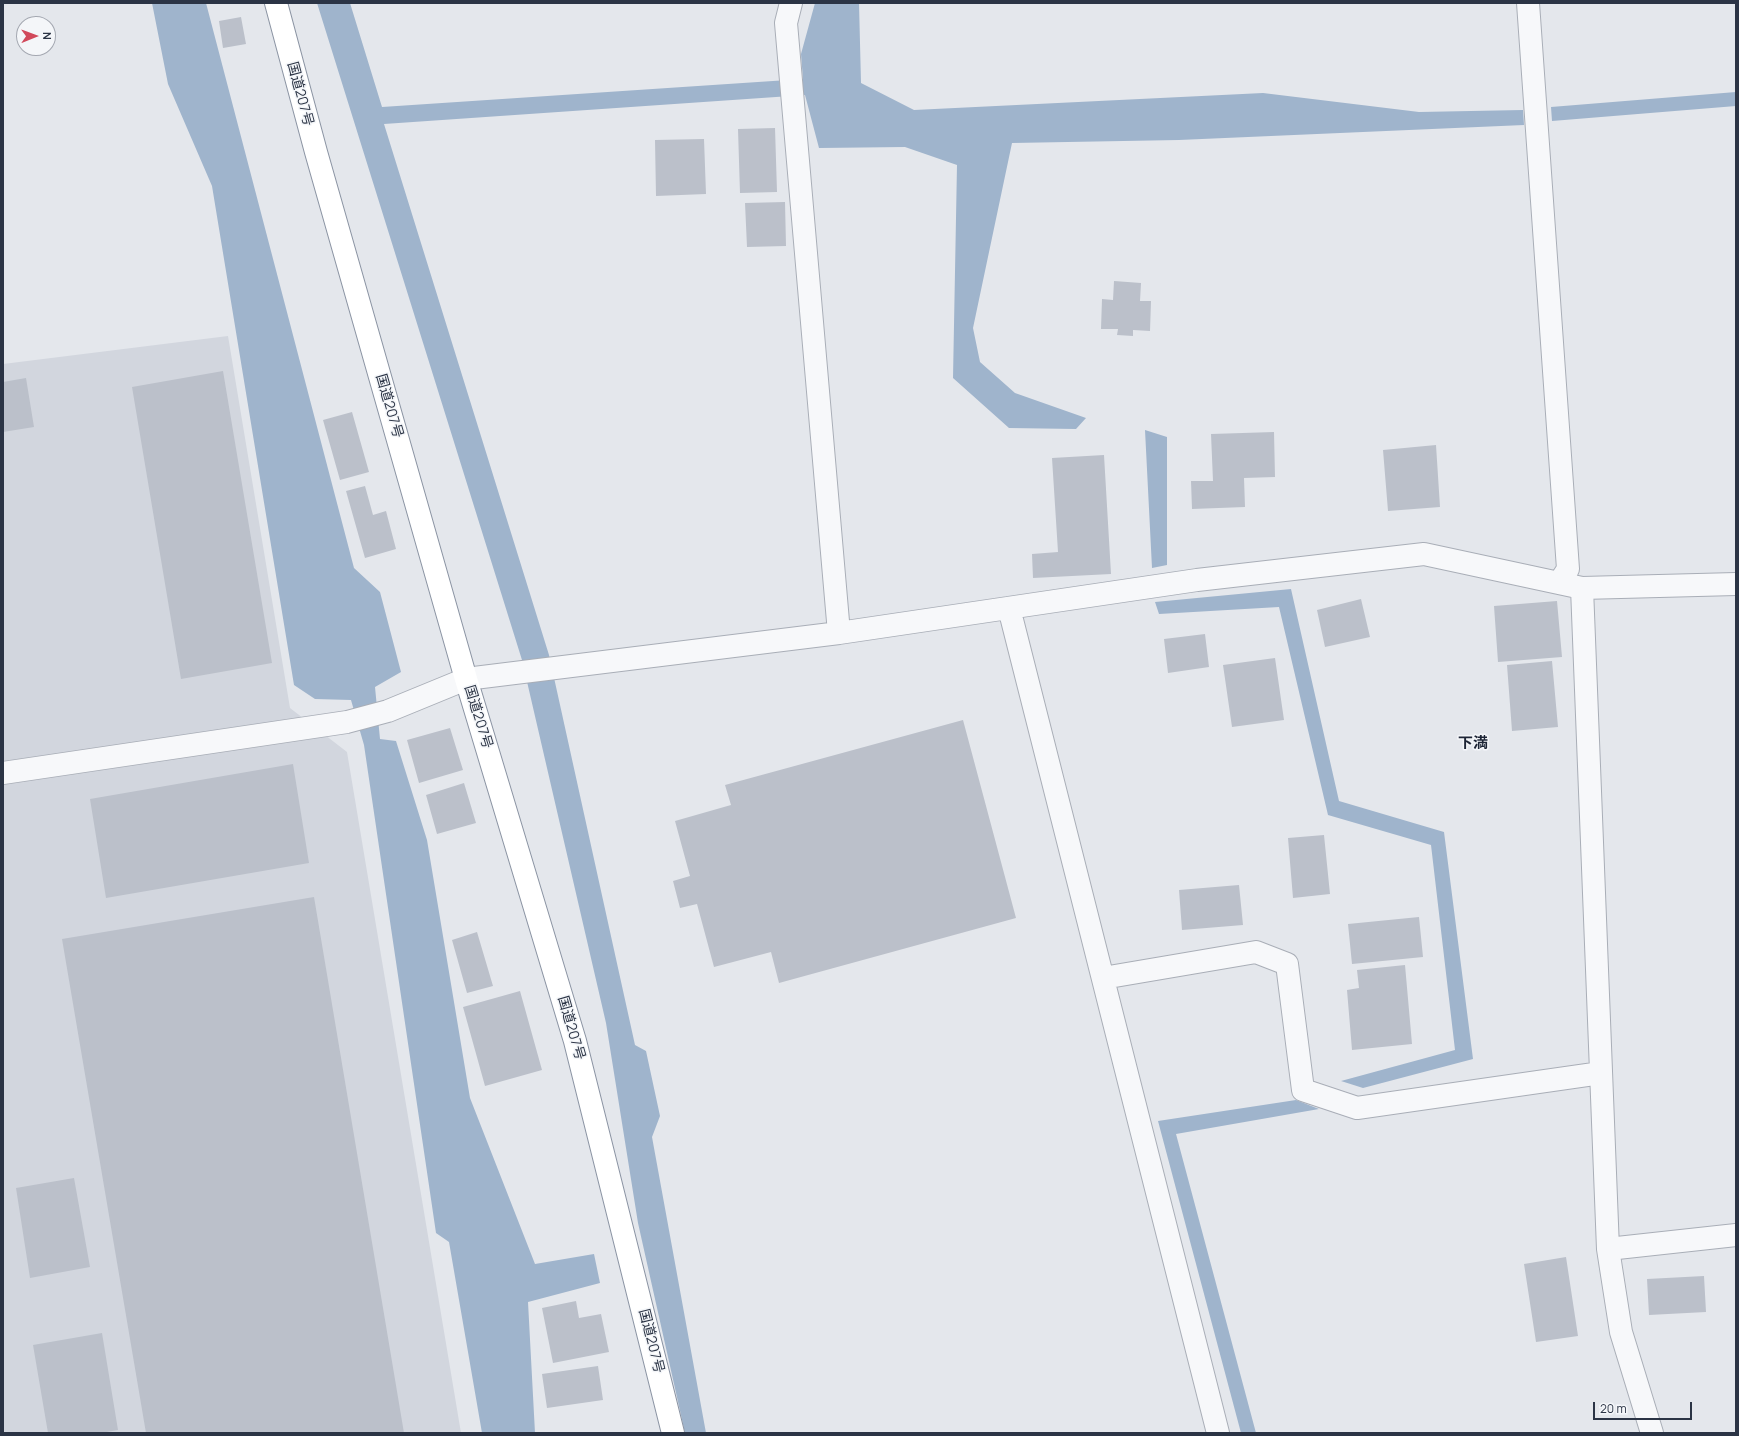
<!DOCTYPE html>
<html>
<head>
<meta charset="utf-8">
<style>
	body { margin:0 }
	#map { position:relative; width:1739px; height:1436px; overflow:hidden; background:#e4e7ec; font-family:Manrope,sans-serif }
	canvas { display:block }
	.frame { position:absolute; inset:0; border:4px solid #2b3445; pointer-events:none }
	.north { position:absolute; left:16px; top:16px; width:40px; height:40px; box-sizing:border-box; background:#f4f6f9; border:1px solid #a4a8b1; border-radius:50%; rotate:89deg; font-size:11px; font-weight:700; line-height:16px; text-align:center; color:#2b3445 }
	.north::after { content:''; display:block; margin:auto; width:14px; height:18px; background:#d1495b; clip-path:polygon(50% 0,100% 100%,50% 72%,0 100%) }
	.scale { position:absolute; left:1593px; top:1402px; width:99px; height:18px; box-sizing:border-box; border:2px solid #2b3445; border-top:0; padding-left:5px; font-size:12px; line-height:14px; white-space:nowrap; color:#2b3445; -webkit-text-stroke:3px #f4f6f9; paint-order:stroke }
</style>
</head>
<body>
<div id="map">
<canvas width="1739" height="1436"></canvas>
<div class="frame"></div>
<div class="north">N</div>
<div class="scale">20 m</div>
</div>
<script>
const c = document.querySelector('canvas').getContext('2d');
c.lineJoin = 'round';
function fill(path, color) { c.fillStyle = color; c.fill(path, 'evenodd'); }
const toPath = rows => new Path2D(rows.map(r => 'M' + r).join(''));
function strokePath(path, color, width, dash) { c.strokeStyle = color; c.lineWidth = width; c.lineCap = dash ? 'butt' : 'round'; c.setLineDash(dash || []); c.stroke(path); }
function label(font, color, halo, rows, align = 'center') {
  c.font = font + ' Manrope,"Noto Sans JP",sans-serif'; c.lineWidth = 3; c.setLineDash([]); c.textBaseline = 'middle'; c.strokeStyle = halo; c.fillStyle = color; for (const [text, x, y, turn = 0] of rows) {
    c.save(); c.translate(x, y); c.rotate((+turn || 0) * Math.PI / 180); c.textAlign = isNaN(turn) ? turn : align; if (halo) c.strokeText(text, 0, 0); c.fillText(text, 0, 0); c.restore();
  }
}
fill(toPath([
	[228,336,290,708,347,752,461,1433,4,1433,3,364]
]), '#d2d6de');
fill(toPath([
	[152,3,206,3,354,568,380,592,401,672,375,687,380,739,396,741,427,840,470,1098,535,1264,594,1254,600,1283,528,1302,535,1433,482,1433,449,1242,436,1233,364,745,351,700,315,699,294,685,212,186,168,84],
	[317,3,350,3,382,107,803,79,801,54,815,3,859,3,861,83,914,110,1263,93,1419,112,1523,110,1524,125,1179,140,1012,143,973,328,980,362,1015,393,1086,418,1076,429,1009,428,953,378,957,165,905,147,819,148,805,95,384,124,549,655,635,1045,646,1051,660,1116,652,1137,706,1433,685,1433,638,1223,606,1023,522,660],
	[1736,92,1736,106,1552,121,1551,107],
	[1145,430,1167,437,1167,565,1152,568],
	[1291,589,1339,801,1444,832,1473,1059,1363,1088,1341,1081,1455,1050,1431,845,1328,815,1279,607,1159,614,1155,602],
	[1296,1100,1319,1109,1176,1134,1256,1433,1241,1433,1158,1121]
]), '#9fb4cc');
fill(toPath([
	[241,17,246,44,223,48,219,21],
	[775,128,777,192,740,193,738,129],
	[704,139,706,194,656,196,655,140],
	[785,202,786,246,747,247,745,203],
	[1114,281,1141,283,1140,301,1151,301,1150,331,1133,330,1133,336,1117,335,1118,329,1101,329,1102,299,1113,300],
	[223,371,272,663,181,679,132,387],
	[26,378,34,427,3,432,3,382],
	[352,412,369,472,340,480,323,420],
	[1274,432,1275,477,1244,478,1245,507,1192,509,1191,481,1213,481,1211,434],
	[1436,445,1440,507,1388,511,1383,450],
	[1104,455,1111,574,1033,578,1032,554,1058,552,1052,458],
	[365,486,373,515,386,511,396,549,365,558,346,491],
	[1361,599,1370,637,1325,647,1317,610],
	[1557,601,1562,657,1498,662,1494,606],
	[1205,634,1209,667,1168,673,1164,639],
	[1275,658,1284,720,1232,727,1223,665],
	[1552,661,1558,727,1512,731,1507,665],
	[963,720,1016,918,779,983,771,952,714,967,697,904,680,908,673,881,690,876,675,821,731,805,725,785],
	[450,728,463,770,419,783,407,740],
	[293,764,309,863,106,898,90,799],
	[464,783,476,823,437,834,426,795],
	[1324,835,1330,894,1293,898,1288,838],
	[1239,885,1243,925,1182,930,1179,890],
	[314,897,404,1433,146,1433,62,939],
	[1419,917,1423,957,1352,964,1348,924],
	[477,932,493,986,467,993,452,940],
	[1405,965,1412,1044,1352,1050,1347,990,1359,988,1357,970],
	[520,991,542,1070,485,1086,463,1007],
	[74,1178,90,1267,30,1278,16,1188],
	[1566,1257,1578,1336,1536,1342,1524,1264],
	[1704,1276,1706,1312,1649,1315,1647,1279],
	[576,1301,579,1318,601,1314,609,1352,553,1363,542,1308],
	[102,1333,118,1430,101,1433,48,1433,33,1345],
	[598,1366,603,1400,547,1408,542,1374]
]), '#bbc0ca');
const minor = toPath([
	[791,3,786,23,839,633],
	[1528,3,1568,569,1559,583],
	[1582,588,1608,1249,1621,1332,1652,1433],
	[1009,608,1218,1433],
	[3,773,347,722,388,711,466,679,839,633,1197,580,1424,554,1582,588,1736,584],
	[1103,978,1256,952,1287,964,1303,1090,1357,1108,1601,1073],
	[1608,1249,1736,1235]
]);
const highway = toPath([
	[276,3,316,152,466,679,575,1041,673,1433]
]);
strokePath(minor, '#a9aeb7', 24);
strokePath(highway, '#8b94a3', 24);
strokePath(minor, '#f7f8fa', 22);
strokePath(highway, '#fff', 22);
label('14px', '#2b3445', '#f4f6f9', [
	["国道207号",300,94,75],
	["国道207号",389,406,74],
	["国道207号",478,717,73],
	["国道207号",571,1028,74],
	["国道207号",651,1341,76]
]);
label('bold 15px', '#1d2536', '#f4f6f9', [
	["下満",1473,744]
]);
</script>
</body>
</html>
